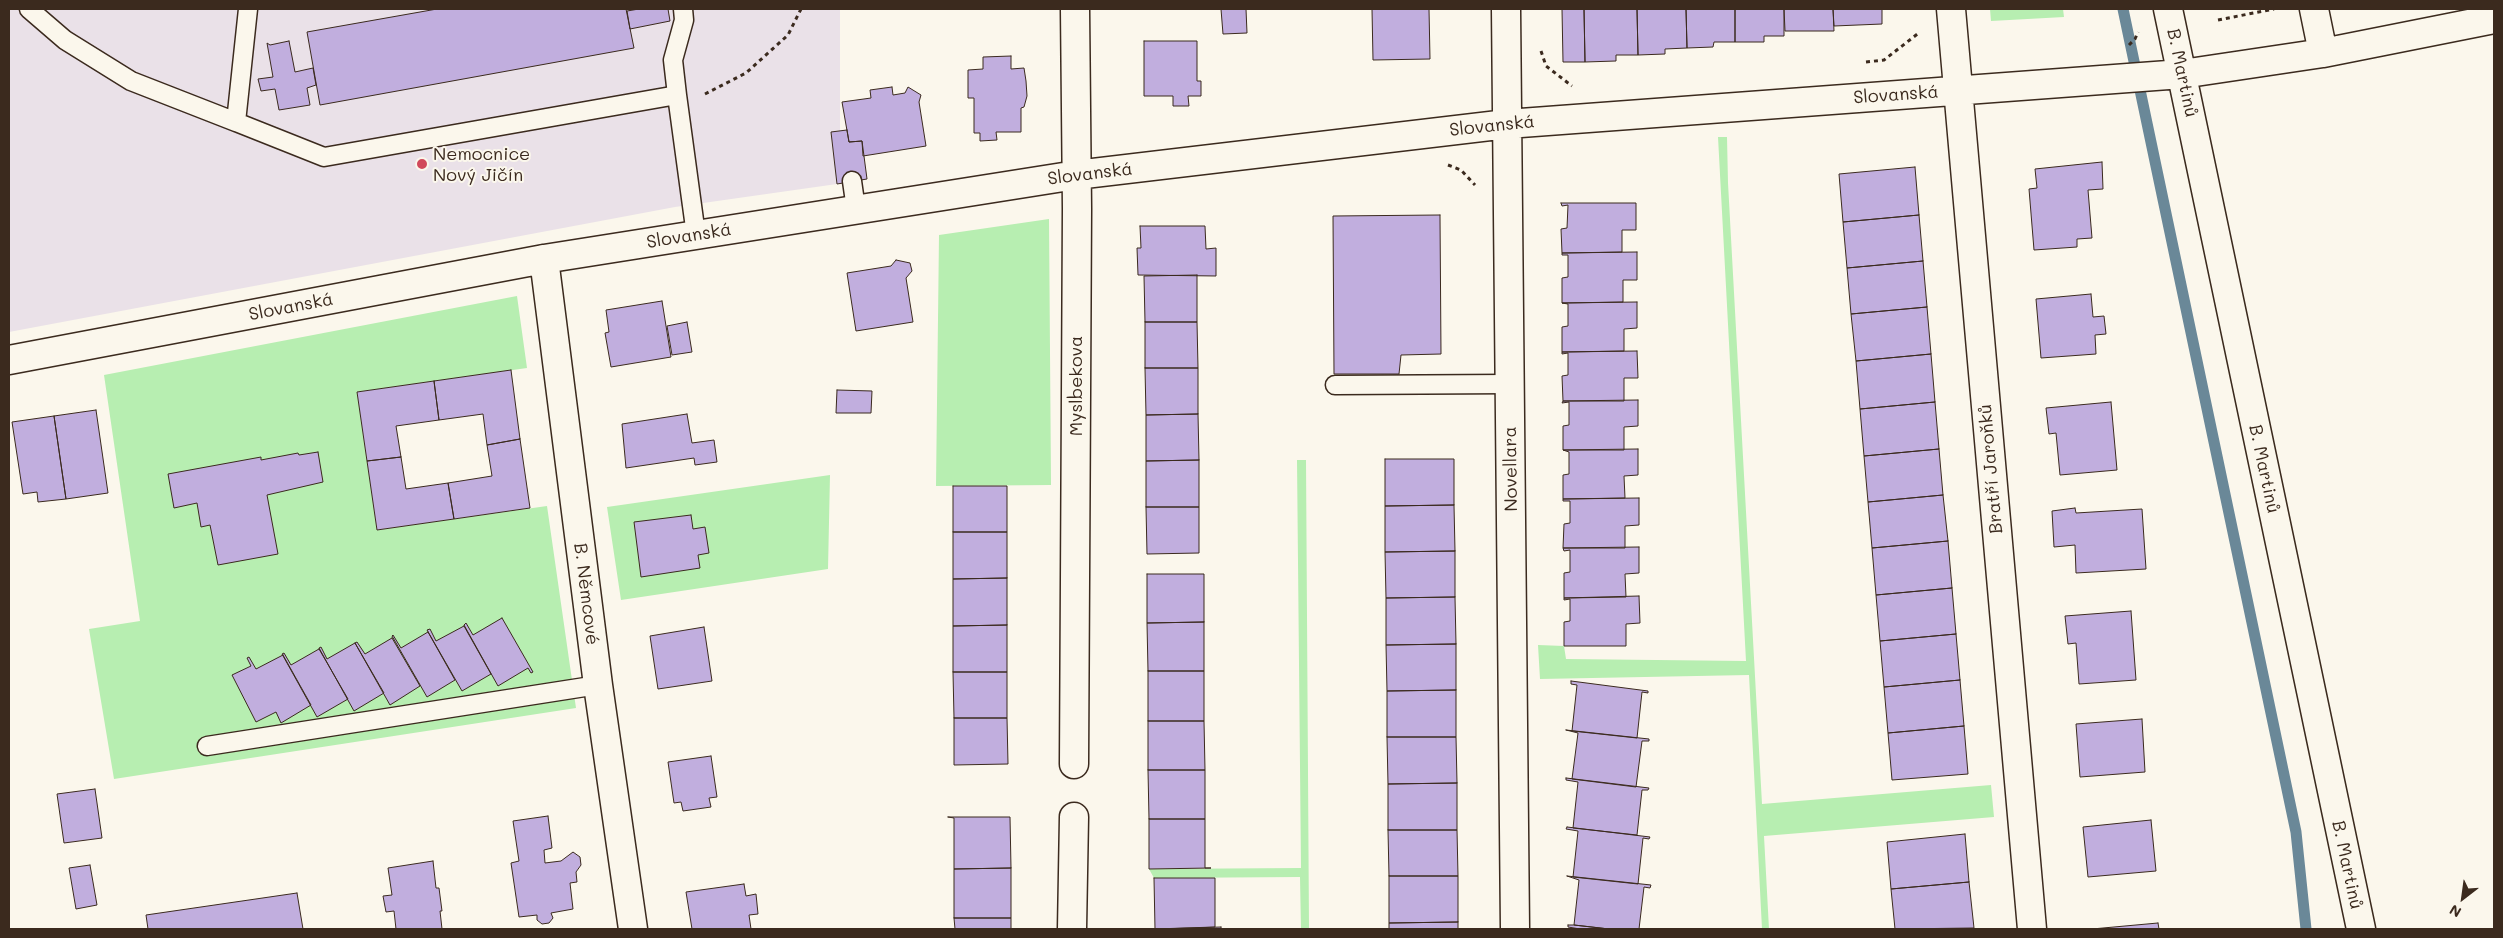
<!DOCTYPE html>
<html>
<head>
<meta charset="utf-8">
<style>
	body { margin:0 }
	#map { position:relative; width:2503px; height:938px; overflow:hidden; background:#fbf7ec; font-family:Mali,sans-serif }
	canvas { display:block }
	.frame { position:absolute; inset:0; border:10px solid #3b2a1e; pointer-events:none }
	.north { position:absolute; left:2438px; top:873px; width:50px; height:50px; -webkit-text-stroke:4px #fbf7ec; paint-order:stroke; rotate:210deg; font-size:14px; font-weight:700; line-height:20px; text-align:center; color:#3b2a1e }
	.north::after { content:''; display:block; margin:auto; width:18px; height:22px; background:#3b2a1e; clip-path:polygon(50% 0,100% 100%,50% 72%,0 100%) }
</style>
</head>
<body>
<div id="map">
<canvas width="2503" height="938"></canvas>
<div class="frame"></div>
<div class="north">N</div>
</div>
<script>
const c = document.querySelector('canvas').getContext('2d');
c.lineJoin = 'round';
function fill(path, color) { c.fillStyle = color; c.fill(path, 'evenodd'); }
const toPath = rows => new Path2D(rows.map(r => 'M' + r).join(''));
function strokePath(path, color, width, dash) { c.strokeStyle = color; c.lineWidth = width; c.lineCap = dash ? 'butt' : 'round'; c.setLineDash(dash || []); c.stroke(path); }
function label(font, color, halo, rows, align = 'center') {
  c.font = font + ' Mali,sans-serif'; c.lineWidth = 4; c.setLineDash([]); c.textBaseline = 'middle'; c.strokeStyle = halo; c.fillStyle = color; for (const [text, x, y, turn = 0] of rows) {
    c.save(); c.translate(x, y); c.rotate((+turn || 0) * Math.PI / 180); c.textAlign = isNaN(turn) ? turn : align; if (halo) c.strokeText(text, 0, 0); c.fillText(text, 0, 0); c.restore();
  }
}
fill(toPath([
	[9,9,840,9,840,131,831,133,837,184,675,207,9,332]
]), '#eae1e8');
fill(toPath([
	[1990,9,2063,9,2064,17,1991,21],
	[1718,137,1727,137,1728,183,1762,804,1991,785,1994,817,1764,836,1769,929,1762,929,1749,675,1540,679,1538,645,1564,646,1566,659,1746,661],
	[1049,219,1051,485,936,486,939,235],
	[517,296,527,368,357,392,377,530,547,506,576,708,114,779,89,629,140,621,104,375],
	[1297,460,1306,460,1309,929,1301,929,1300,877,1154,878,1149,869,1301,868],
	[830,475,828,569,621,600,607,507]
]), '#b7eeb1');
strokePath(toPath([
	[2123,9,2296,832,2306,929]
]), '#6a8898', 11);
const building = toPath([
	[437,9,626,9,634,48,320,105,307,32,437,9],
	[639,9,668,9,670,21,630,29,627,11,639,9],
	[1221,9,1246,9,1247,33,1223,34,1221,9],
	[1372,9,1429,9,1430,59,1373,60,1372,9],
	[1562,9,1584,9,1585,62,1563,62,1562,9],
	[1584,9,1637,9,1638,55,1616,55,1616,61,1585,62,1584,9],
	[1637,9,1686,9,1687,48,1665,49,1665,54,1638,55,1637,9],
	[1686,9,1735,9,1735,42,1714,42,1713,47,1687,48,1686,9],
	[1735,9,1784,9,1784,36,1764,36,1764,42,1735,42,1735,9],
	[1784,9,1833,9,1834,31,1785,31,1784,9],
	[1833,9,1882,9,1882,24,1834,26,1833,9],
	[289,41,295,72,313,68,316,85,307,88,310,105,279,110,275,89,261,91,258,79,273,77,267,43,270,45,289,41],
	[1144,41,1197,41,1197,81,1201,81,1201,96,1188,96,1189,106,1173,106,1173,96,1144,96,1144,41],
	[1011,56,1011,69,1024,68,1026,81,1027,96,1024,107,1021,108,1021,132,996,132,997,140,980,141,980,133,974,133,974,98,968,98,968,70,983,69,983,57,1011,56],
	[892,87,893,95,905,93,908,87,921,95,919,102,926,146,863,156,862,141,849,142,842,102,871,98,870,90,892,87],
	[847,130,849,142,862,141,867,179,837,184,831,132,847,130],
	[2102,162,2103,189,2088,190,2092,238,2077,239,2077,247,2034,250,2029,189,2037,188,2035,169,2102,162],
	[1915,167,1919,215,1843,222,1839,174,1915,167],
	[1561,203,1636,203,1636,230,1622,230,1622,252,1562,253,1561,229,1567,228,1568,205,1562,206,1561,203],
	[1440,215,1441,354,1401,355,1399,374,1334,374,1333,216,1440,215],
	[1919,215,1923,261,1847,268,1843,222,1919,215],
	[1140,226,1205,226,1206,249,1216,248,1216,276,1138,275,1137,248,1141,248,1140,226],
	[1637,252,1637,280,1623,280,1623,302,1562,303,1562,278,1568,277,1568,255,1562,255,1562,253,1637,252],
	[896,260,910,263,912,271,906,278,913,322,856,331,847,273,891,266,896,260],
	[1923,261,1927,307,1851,314,1847,268,1923,261],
	[1197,275,1197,322,1145,322,1144,276,1197,275],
	[2091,294,2093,317,2104,316,2106,334,2095,335,2096,354,2041,358,2036,299,2091,294],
	[662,301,671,357,611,367,605,333,609,332,606,310,662,301],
	[1637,302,1637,328,1624,329,1624,351,1562,352,1562,327,1568,326,1568,304,1562,303,1637,302],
	[1927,307,1931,354,1856,361,1851,314,1927,307],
	[687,322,692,352,672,355,667,326,687,322],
	[1145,322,1197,322,1198,368,1145,368,1145,322],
	[1637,351,1638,378,1624,378,1624,401,1563,401,1562,376,1568,375,1568,353,1562,354,1562,352,1637,351],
	[1931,354,1935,402,1860,409,1856,361,1931,354],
	[1145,368,1198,368,1198,414,1146,415,1145,368],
	[511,370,520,439,487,445,483,414,439,420,434,381,511,370],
	[434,381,439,420,396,426,401,457,367,461,357,392,434,381],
	[837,390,872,391,871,413,836,413,837,390],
	[1638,400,1638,426,1624,427,1624,450,1563,450,1563,426,1569,425,1569,402,1562,403,1563,401,1638,400],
	[1935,402,1939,449,1864,456,1860,409,1935,402],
	[2111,402,2117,470,2060,475,2056,433,2049,434,2046,408,2111,402],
	[96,410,108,493,66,499,54,416,96,410],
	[687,414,692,443,714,440,717,462,695,465,694,458,626,468,622,424,687,414],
	[1198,414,1199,460,1146,461,1146,415,1198,414],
	[54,416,66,499,38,502,37,492,23,494,12,422,54,416],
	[520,439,530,508,454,519,448,483,492,476,487,445,520,439],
	[1638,449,1638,475,1624,476,1625,498,1563,499,1563,475,1569,474,1569,452,1563,450,1638,449],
	[1939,449,1943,495,1868,502,1864,456,1939,449],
	[318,452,323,482,267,495,278,554,218,565,210,525,201,527,197,503,174,508,168,474,261,457,261,460,298,453,299,455,318,452],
	[401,457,406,489,448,483,454,519,377,530,367,461,401,457],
	[1385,459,1454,459,1454,505,1385,506,1385,459],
	[1199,460,1199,507,1146,507,1146,461,1199,460],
	[953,486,1007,486,1007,532,953,532,953,486],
	[1943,495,1948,541,1872,548,1868,502,1943,495],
	[1639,498,1639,525,1625,526,1625,548,1563,548,1564,524,1570,523,1570,501,1563,501,1563,499,1639,498],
	[1454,505,1455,551,1385,552,1385,506,1454,505],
	[1146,507,1199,507,1199,553,1147,554,1146,507],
	[2075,508,2076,513,2142,509,2146,569,2076,573,2075,545,2054,547,2052,511,2075,508],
	[691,515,693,529,705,527,709,553,698,555,700,568,641,577,634,522,691,515],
	[953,532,1007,532,1007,578,953,579,953,532],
	[1948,541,1952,588,1876,595,1872,548,1948,541],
	[1639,547,1639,573,1625,574,1626,597,1564,598,1564,573,1570,572,1570,550,1564,551,1563,548,1639,547],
	[1455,551,1455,597,1386,598,1385,552,1455,551],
	[1147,574,1204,574,1204,622,1147,623,1147,574],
	[1007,578,1007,625,953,626,953,579,1007,578],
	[1952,588,1956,634,1880,641,1876,595,1952,588],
	[1639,596,1640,623,1626,624,1626,646,1564,646,1564,622,1570,621,1570,599,1564,600,1564,598,1639,596],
	[1455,597,1456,644,1386,645,1386,598,1455,597],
	[2131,611,2136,680,2079,684,2076,643,2068,644,2065,616,2131,611],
	[502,618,533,672,531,673,528,668,498,686,464,625,466,623,473,635,502,618],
	[1204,622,1204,671,1148,671,1147,623,1204,622],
	[1007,625,1007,672,953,672,953,626,1007,625],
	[464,626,491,674,462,691,427,630,430,629,436,641,464,626],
	[704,627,712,681,658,689,650,636,704,627],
	[428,632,455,680,427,697,392,636,393,635,401,648,428,632],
	[1956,634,1960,680,1884,687,1880,641,1956,634],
	[392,638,420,686,390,705,355,643,357,642,365,654,392,638],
	[355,643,384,693,354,711,319,648,321,647,327,659,355,643],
	[1456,644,1456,690,1387,691,1386,645,1456,644],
	[319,649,348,699,317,717,282,654,284,653,291,665,319,649],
	[283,655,311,705,281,723,276,712,256,722,232,675,251,666,247,658,249,657,256,669,283,655],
	[1148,671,1204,671,1204,721,1148,721,1148,671],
	[953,672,1007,672,1007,718,954,718,953,672],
	[1960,680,1964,726,1888,733,1884,687,1960,680],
	[1571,681,1648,691,1648,693,1642,692,1637,738,1572,731,1577,685,1571,684,1571,681],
	[1456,690,1456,737,1387,737,1387,691,1456,690],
	[954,718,1007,718,1008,764,954,765,954,718],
	[2142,719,2145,772,2080,777,2076,724,2142,719],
	[1148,721,1204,721,1205,770,1148,770,1148,721],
	[1964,726,1968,774,1892,780,1888,733,1964,726],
	[1566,730,1649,739,1649,741,1642,741,1636,787,1572,779,1578,733,1566,730],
	[1387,737,1456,737,1457,783,1388,784,1387,737],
	[711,756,717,797,709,798,711,807,683,811,681,802,674,803,668,762,711,756],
	[1148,770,1205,770,1205,819,1149,819,1148,770],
	[1566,778,1649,788,1648,790,1642,790,1637,835,1573,828,1578,782,1566,780,1566,778],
	[1457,783,1457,830,1388,830,1388,784,1457,783],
	[95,789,102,838,64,843,57,794,95,789],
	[548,816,552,848,544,850,545,863,561,861,573,852,580,857,581,865,576,872,577,882,570,883,573,909,551,913,553,918,549,923,542,924,537,920,537,915,519,917,511,863,519,861,513,821,548,816],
	[948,817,1010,817,1011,868,954,869,954,818,948,817],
	[1149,819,1205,819,1205,868,1211,868,1149,869,1149,819],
	[2151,820,2156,871,2088,877,2083,827,2151,820],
	[1567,827,1650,837,1649,839,1643,838,1638,884,1573,877,1578,831,1566,829,1567,827],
	[1388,830,1457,830,1458,876,1389,876,1388,830],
	[1965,834,1969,882,1891,889,1887,842,1965,834],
	[433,861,436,888,439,888,442,911,440,911,442,929,396,929,394,911,386,912,383,896,392,895,388,868,433,861],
	[90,865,97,905,76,909,69,868,90,865],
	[1011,868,1011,918,954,918,954,869,1011,868],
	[1389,876,1458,876,1458,922,1389,923,1389,876],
	[1567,876,1651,885,1650,888,1644,887,1639,929,1609,929,1574,925,1579,880,1567,876],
	[1154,878,1215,878,1215,927,1155,929,1154,878],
	[1969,882,1974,928,1895,929,1891,889,1969,882],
	[744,884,746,896,756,894,758,914,749,915,751,929,692,929,686,892,744,884],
	[297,893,303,929,148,929,146,915,297,893],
	[954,918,1011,918,1011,929,955,929,954,918],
	[1458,922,1458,929,1389,929,1389,923,1458,922],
	[2158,923,2159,929,2092,929,2158,923],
	[1568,925,1574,925,1609,929,1580,929,1568,927,1568,925],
	[1221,927,1221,929,1160,929,1221,927]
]);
fill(building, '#c1aede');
strokePath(building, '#3b2a1e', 1);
const lane = toPath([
	[29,9,65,40,131,81,236,122],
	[248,9,236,122,324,157,677,95,673,60,684,20,683,9],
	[677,95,696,235],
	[852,181,856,209],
	[1335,385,1510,384],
	[207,746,598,685]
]);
const street = toPath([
	[1506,9,1515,929],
	[1951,9,2032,929],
	[2168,9,2361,929],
	[2314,9,2323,53],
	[544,259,598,685,633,929],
	[9,360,544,259,1076,175,1507,124,2182,74,2323,53,2494,19],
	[1074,764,1077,209,1075,9],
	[1072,929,1074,817]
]);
strokePath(lane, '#3b2a1e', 21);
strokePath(street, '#3b2a1e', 31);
strokePath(toPath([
	[2218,20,2274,9],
	[2129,45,2135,39,2138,32],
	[1541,51,1546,66,1572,86],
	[1866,62,1884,60,1920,32],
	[705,94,746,73,788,35,801,9],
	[1448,165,1461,170,1475,185]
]), '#3b2a1e', 3, [4, 4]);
strokePath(lane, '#fbf7ec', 18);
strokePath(street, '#fbf7ec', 28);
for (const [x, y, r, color] of [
	[422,164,6,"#d1495b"]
]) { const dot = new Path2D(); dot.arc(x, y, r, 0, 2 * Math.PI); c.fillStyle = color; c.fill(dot); strokePath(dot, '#fbf7ec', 2); }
label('18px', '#3b2a1e', '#fbf7ec', [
	["B. Martinů",2182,73,78],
	["Slovanská",1896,95,-4],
	["Slovanská",1492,126,-6],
	["Slovanská",1090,174,-7],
	["Slovanská",689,236,-9],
	["Slovanská",291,307,-11],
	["Myslbekova",1076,386,-90],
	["Novellara",1511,469,-91],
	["Bratří Jaroňků",1991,469,-95],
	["B. Martinů",2264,469,78],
	["B. Němcové",586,594,83],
	["B. Martinů",2347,865,78]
]);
label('18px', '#3b2a1e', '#fbf7ec', [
	["Nemocnice",433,154],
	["Nový Jičín",433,175]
], 'left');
</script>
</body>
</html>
